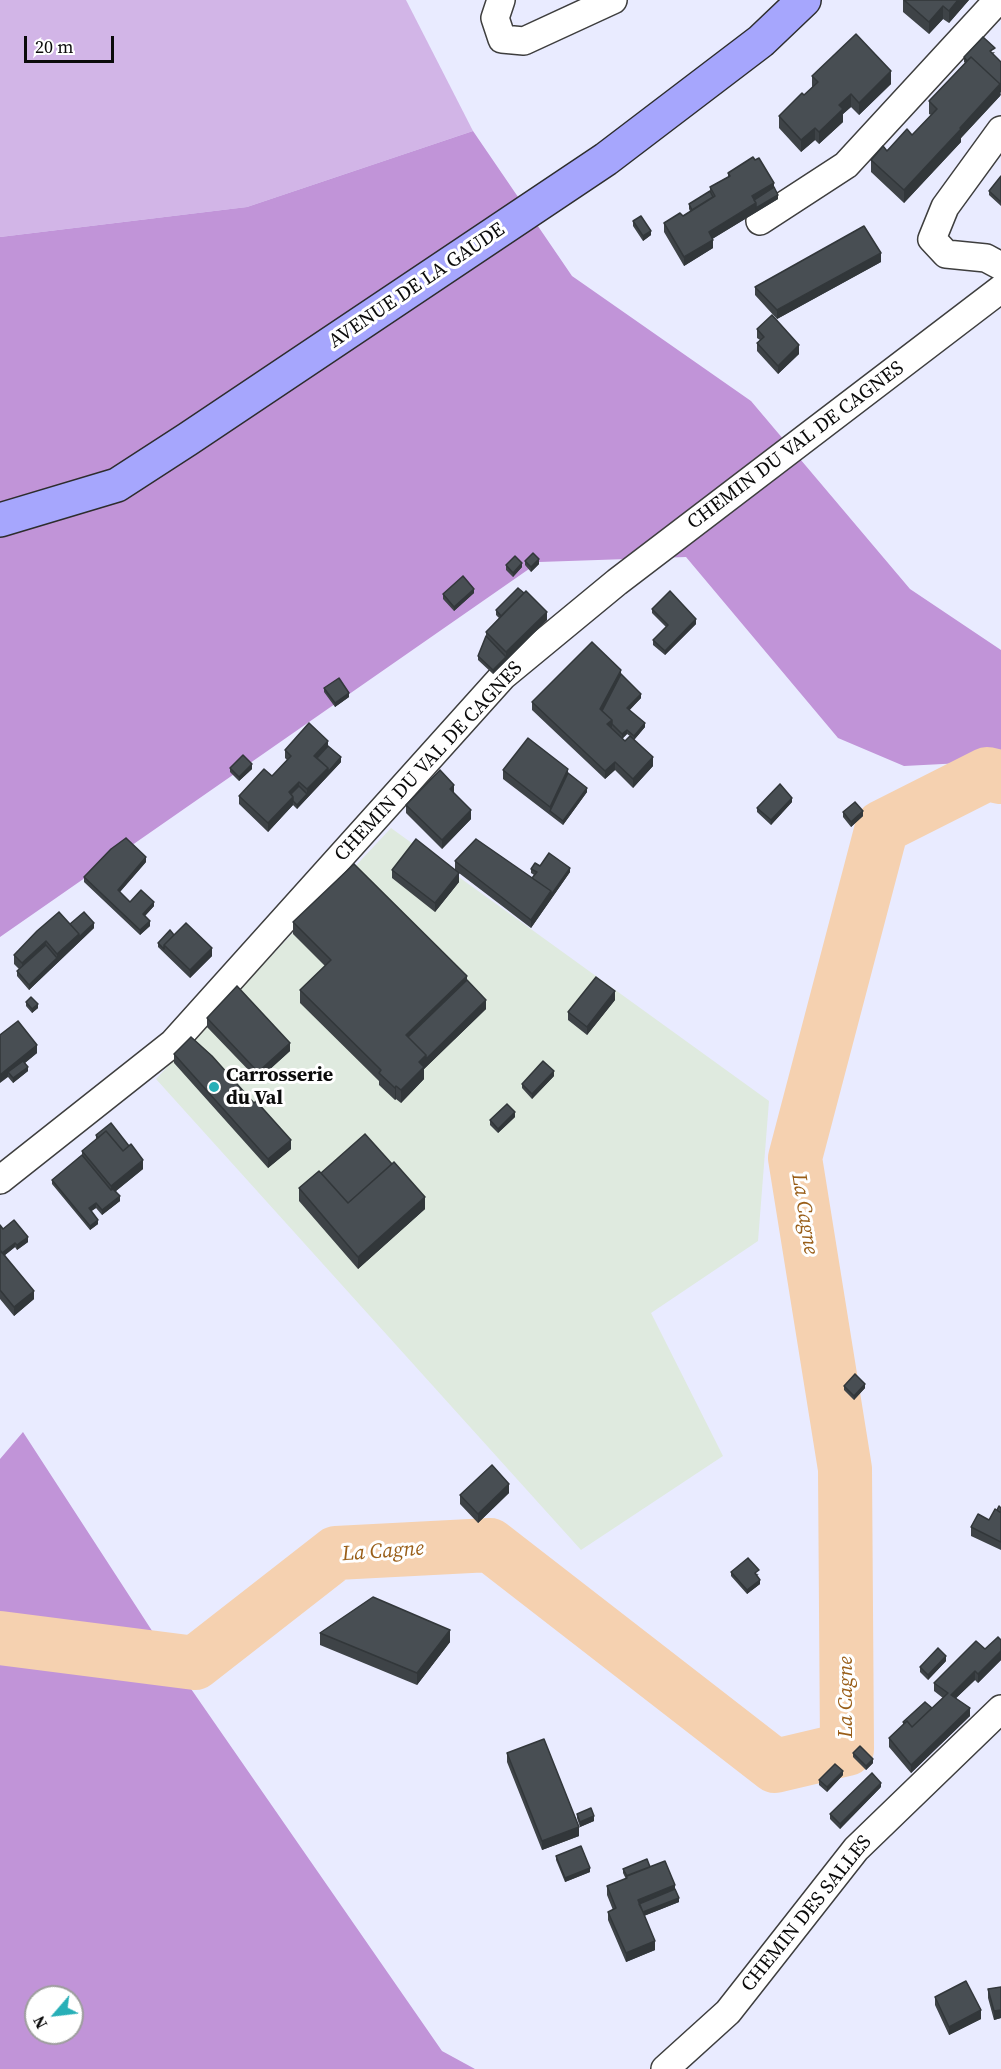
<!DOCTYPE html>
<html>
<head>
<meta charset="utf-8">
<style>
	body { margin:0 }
	#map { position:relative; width:1001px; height:2069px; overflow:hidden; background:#e9ebff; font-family:"Source Serif 4",serif }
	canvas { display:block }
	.north { position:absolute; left:24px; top:1985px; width:60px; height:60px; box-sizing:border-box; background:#fff; border:2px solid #9d9d9d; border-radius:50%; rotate:242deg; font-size:16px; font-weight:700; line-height:24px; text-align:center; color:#0b0b0b }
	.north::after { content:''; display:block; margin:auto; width:21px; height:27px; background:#27afb7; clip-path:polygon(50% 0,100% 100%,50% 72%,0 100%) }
	.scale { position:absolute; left:24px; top:36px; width:90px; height:27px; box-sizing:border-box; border:3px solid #0b0b0b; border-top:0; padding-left:8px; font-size:18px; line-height:21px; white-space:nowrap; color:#0b0b0b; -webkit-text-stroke:4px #fff; paint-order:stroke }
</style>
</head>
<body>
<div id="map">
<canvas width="1001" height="2069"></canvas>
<div class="north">N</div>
<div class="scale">20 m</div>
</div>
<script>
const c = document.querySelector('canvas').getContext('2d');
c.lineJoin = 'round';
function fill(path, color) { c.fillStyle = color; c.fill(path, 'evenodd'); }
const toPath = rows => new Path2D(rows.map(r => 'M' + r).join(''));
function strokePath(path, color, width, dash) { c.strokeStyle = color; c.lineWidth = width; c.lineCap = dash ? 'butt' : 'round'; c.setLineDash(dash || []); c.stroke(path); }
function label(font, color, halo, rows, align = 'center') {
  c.font = font + ' "Source Serif 4",serif'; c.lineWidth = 6; c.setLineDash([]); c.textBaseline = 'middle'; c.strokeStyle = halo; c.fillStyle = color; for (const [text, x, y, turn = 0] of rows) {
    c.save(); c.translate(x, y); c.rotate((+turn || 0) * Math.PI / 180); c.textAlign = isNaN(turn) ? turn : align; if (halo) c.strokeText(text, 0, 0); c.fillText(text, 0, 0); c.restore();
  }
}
fill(toPath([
	[391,828,769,1101,758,1241,651,1313,723,1456,581,1550,156,1079]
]), '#dfeadf');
fill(toPath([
	[0,0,406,0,473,131,247,207,0,237]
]), '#d2b5e7');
fill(toPath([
	[473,131,572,276,751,401,910,589,1001,650,1001,761,904,766,838,738,686,557,539,562,0,937,0,237,247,207],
	[23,1432,171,1660,442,2051,475,2069,0,2069,0,1459],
	[36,1997,72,1997,72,2033,36,2033]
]), '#c194d8');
strokePath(toPath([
	[0,1638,195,1663,336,1553,490,1545,775,1766,847,1749,845,1469,795,1158,882,827,987,774,1001,777]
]), '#f5d1b0', 54);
const street = toPath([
	[501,0,495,18,502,39,524,41,613,0],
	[1001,130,945,207,932,239,946,254,986,258,1001,266],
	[760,221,846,165,998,0],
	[0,1180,173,1043,503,676,617,582,1001,289],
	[665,2069,728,2012,856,1849,1001,1709]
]);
const secondary = toPath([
	[0,520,117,485,188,439,606,159,761,41,804,0]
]);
strokePath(street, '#3e3e3e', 30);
strokePath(secondary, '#2d2d2d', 36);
strokePath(street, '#fff', 27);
strokePath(secondary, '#a6a6fd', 33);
fill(toPath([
	[903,0,969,0,949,23,943,19,929,34,903,12],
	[995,52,993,54,1001,95,961,138,961,142,904,203,871,172,871,160,887,150,892,146,912,135,931,115,929,114,929,101,965,63,964,62,964,57],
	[812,76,891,84,859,115,851,107,843,114,843,122,819,144,815,140,801,152,779,128,779,116,812,88],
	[728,173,774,187,778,199,712,239,713,248,684,266,664,232,664,223,683,216,690,211,689,209,689,204,710,191,710,187,728,177],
	[1001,176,1001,206,989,195,989,191],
	[633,221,651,235,643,241,633,226],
	[881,262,777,319,755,295,755,287],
	[757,329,799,354,778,374,757,351,757,343,760,340,757,338],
	[525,561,539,564,531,572,525,565],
	[506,565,522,567,513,577,506,570],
	[474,593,454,611,443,599,443,594],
	[652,609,696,624,665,655,653,645,653,640,666,627,652,613],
	[496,610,547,620,493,674,478,660,478,656,486,636,486,632,499,618,496,615],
	[621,674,641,698,629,710,645,727,634,740,653,766,633,788,615,770,605,779,532,710,532,702],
	[627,734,630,736,625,741,622,739],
	[324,688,349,697,335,707,324,692],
	[328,746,341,762,297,809,293,805,268,832,239,804,239,796,272,776,287,760,285,758,285,750],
	[230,768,252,769,239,781,230,772],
	[503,770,568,773,587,792,563,825,503,779],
	[792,802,771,825,757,812,757,808],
	[406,805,471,819,442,849,406,813],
	[843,812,863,816,851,827,843,817],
	[455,861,532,878,534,875,531,873,531,869,540,866,570,872,531,928,455,870],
	[146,862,120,892,130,902,154,906,145,916,150,926,140,935,84,882,84,877],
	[392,870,459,882,435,912,392,878],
	[293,922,467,980,486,1009,424,1069,424,1079,401,1103,396,1099,395,1100,379,1085,379,1081,300,1003,300,990,325,966,293,934],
	[70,924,94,928,29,990,17,976,17,971,19,969,14,964,14,955],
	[174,935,212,956,190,978,158,947,158,943],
	[615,1000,587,1035,568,1020,568,1012],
	[26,1002,38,1008,32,1013,26,1006],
	[207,1018,290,1051,258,1080,207,1027],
	[0,1035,37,1053,25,1063,28,1071,13,1083,8,1077],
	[174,1054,291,1149,268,1168,174,1063],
	[554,1076,532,1099,522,1088,522,1084],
	[515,1117,498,1133,490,1125,490,1120],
	[96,1135,143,1169,116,1191,120,1201,102,1215,96,1208,91,1211,98,1224,90,1230,52,1184,52,1180,82,1155,82,1151,96,1139],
	[392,1164,425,1209,358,1269,299,1201,299,1188,321,1173],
	[0,1225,3,1229,28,1242,17,1250,15,1247,5,1255,34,1299,14,1316,0,1299],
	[844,1386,865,1388,854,1400,844,1390],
	[509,1493,478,1523,460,1504,460,1495],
	[1001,1508,1001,1550,971,1536,971,1527,989,1520,997,1510],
	[731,1572,759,1574,757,1575,760,1584,747,1594,731,1576],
	[320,1633,450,1642,417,1685,320,1645],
	[1001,1640,1001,1660,978,1683,975,1680,956,1698,970,1716,911,1773,889,1747,889,1738,903,1725,903,1722,932,1708,943,1698,934,1691,934,1683],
	[946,1661,928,1680,920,1672,920,1667],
	[507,1753,579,1836,542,1850,507,1762],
	[853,1753,873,1763,866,1770,853,1757],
	[843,1775,827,1792,819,1785,819,1780],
	[881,1787,840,1829,830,1819,830,1814],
	[577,1814,594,1821,580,1827,577,1818],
	[556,1856,590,1872,565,1882,556,1860],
	[650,1867,675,1889,679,1902,644,1916,655,1950,626,1962,608,1920,608,1912,613,1910,607,1895,607,1886,626,1879,623,1873,623,1869],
	[1001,1987,1001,2018,994,2020,988,1998,988,1989],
	[935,1997,981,2019,949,2035,935,2005]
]), '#3e4347');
fill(toPath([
	[958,0,969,0,949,23,949,11],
	[943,6,943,19,929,34,929,22],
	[891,71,891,84,859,115,859,103],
	[1000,84,1000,96,961,138,961,142,904,203,904,190],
	[851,94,851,107,843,114,843,122,819,144,819,132,839,105],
	[815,128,815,140,801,152,801,140],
	[774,183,774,192,754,204,752,196],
	[778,195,778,199,709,241,709,232,756,203],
	[651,231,651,235,643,241,643,236],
	[713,240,713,248,684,266,684,257],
	[881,253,881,262,777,319,777,310],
	[799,345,799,354,778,374,778,366],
	[539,559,539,564,531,572,531,567],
	[522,563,522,567,513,577,513,573],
	[474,589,474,593,454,611,454,607],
	[547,612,547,620,493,674,493,670,506,657,506,652],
	[696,619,696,624,665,655,665,651],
	[621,670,621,679,602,715,600,709],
	[349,693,349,697,335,707,335,703],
	[641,694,641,698,627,713,627,708],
	[612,720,612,728,607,724],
	[645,723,645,727,634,740,634,736],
	[627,730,627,734,622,739,622,734],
	[328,741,328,750,317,762,314,756],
	[341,757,341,762,297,809,297,805,307,794,307,789,328,768],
	[653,757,653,766,633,788,633,779],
	[615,762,615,770,605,779,605,771],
	[252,764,252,769,239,781,239,777],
	[568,769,568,777,550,811,550,807],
	[299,782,299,790,291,799,289,792],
	[454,785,454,793,450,789],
	[587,788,587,792,563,825,563,821],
	[293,797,293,805,268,832,268,823],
	[792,798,792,802,771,825,771,820],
	[471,810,471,819,442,849,442,840],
	[863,811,863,816,851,827,851,822],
	[146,857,146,862,118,894,118,890],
	[570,868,570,872,531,928,531,920,551,891],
	[459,873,459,882,435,912,435,903],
	[154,902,154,906,143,918,143,914],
	[150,921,150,926,140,935,140,930],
	[94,923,94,928,29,990,29,985,57,958,57,954,79,934],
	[46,941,46,949,22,972,22,963],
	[212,948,212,956,190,978,190,970],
	[467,976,467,989,411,1044,406,1035],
	[615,991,615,1000,587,1035,587,1027],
	[486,1000,486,1009,424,1069,424,1079,401,1103,401,1090,419,1062],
	[38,1004,38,1008,32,1013,32,1009],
	[290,1043,290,1051,258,1080,258,1072],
	[37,1045,37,1053,10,1075,8,1072,8,1077,0,1083,0,1075],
	[28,1067,28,1071,13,1083,13,1078],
	[554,1071,554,1076,532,1099,532,1094],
	[396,1086,396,1099,395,1100,395,1088],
	[515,1112,515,1117,498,1133,498,1129],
	[291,1140,291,1149,268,1168,268,1159],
	[143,1160,143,1169,111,1195,111,1186],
	[120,1196,120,1201,102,1215,102,1210],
	[425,1197,425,1209,358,1269,358,1257],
	[96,1203,96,1208,89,1213,89,1208],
	[98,1220,98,1224,90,1230,90,1226],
	[28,1237,28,1242,17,1250,17,1245],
	[15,1243,15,1247,0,1259,0,1254],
	[34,1291,34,1299,14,1316,14,1307],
	[865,1384,865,1388,854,1400,854,1396],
	[509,1484,509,1493,478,1523,478,1514],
	[760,1580,760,1584,747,1594,747,1590],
	[450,1630,450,1642,417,1685,417,1673],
	[1001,1651,1001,1660,978,1683,978,1674],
	[946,1656,946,1661,928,1680,928,1675],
	[975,1671,975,1680,951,1703,951,1695],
	[970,1708,970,1716,911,1773,911,1765],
	[873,1759,873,1763,866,1770,866,1766],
	[843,1771,843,1775,827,1792,827,1787],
	[881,1783,881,1787,840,1829,840,1824],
	[594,1816,594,1821,580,1827,580,1822],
	[579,1827,579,1836,542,1850,542,1841],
	[590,1868,590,1872,565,1882,565,1878],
	[675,1885,675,1893,639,1908,638,1900],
	[679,1898,679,1902,641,1917,641,1913],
	[655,1941,655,1950,626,1962,626,1953],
	[981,2010,981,2019,949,2035,949,2027],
	[1001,2010,1001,2018,994,2020,994,2011]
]), '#32373a');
const building = toPath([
	[904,0,958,0,949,11,943,6,929,22,904,0],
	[856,34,891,71,859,103,851,94,839,105,843,109,819,132,815,128,801,140,779,116,802,93,804,95,818,82,812,76,856,34],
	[983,37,995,48,990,51,1001,62,1001,91,1000,92,1000,84,971,57,967,61,964,57,983,37],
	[971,57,1000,84,960,128,961,129,904,190,871,160,883,146,887,151,907,129,912,135,937,109,929,101,971,57],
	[753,157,755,160,759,158,774,183,752,196,756,203,709,232,713,240,684,257,664,223,680,213,683,216,715,196,710,187,730,176,728,173,753,157],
	[1001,176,1001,202,989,191,1001,176],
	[774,187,778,195,756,208,756,203,754,200,774,187],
	[710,191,713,197,692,210,689,204,710,191],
	[641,216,651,231,643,236,633,221,641,216],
	[864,226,881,253,777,310,755,287,864,226],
	[772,315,799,345,778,366,757,343,764,337,757,329,772,315],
	[533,553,539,559,531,567,525,561,533,553],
	[515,556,522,563,513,573,506,565,515,556],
	[463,576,474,589,454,607,443,594,463,576],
	[518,588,524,593,501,616,496,610,518,588],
	[526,591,547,612,506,652,486,632,526,591],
	[670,591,696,619,665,651,653,640,668,625,652,609,670,591],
	[486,636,506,657,493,670,478,656,486,636],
	[592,642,621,670,600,709,612,720,607,724,625,741,630,736,653,757,633,779,615,762,605,771,532,702,592,642],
	[621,674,641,694,627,708,645,723,634,736,627,730,622,734,612,724,612,720,602,711,621,674],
	[339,678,349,693,335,703,324,688,339,678],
	[309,723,328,741,314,756,328,768,307,789,299,782,289,792,293,797,268,823,239,796,264,769,272,776,291,756,285,750,309,723],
	[528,738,568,769,550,807,503,770,528,738],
	[328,746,341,757,328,772,328,768,317,758,328,746],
	[243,755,252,764,239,777,230,768,243,755],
	[440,770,454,785,450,789,471,810,442,840,406,805,440,770],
	[568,773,587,788,563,821,550,811,568,773],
	[780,784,792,798,771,820,757,808,780,784],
	[299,786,307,794,297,805,293,801,293,797,291,794,299,786],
	[855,802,863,811,851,822,843,812,855,802],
	[126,838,146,857,118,890,130,902,141,890,154,902,143,914,150,921,140,930,84,877,111,849,126,838],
	[416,839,459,873,435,903,392,870,416,839],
	[476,839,551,891,531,920,455,861,476,839],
	[549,853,570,868,551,895,551,891,532,878,537,872,531,869,535,863,540,866,549,853],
	[354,864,467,976,406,1035,426,1055,419,1062,424,1067,401,1090,396,1086,395,1088,379,1073,381,1070,300,990,331,960,293,922,354,864],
	[59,912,79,934,57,954,46,941,22,963,14,955,37,931,59,912],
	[84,912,94,923,79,937,79,934,70,924,84,912],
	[186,923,212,948,190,970,164,945,186,923],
	[170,930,174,935,164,945,164,949,158,943,170,930],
	[46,945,57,958,29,985,17,971,46,945],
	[596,977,615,991,587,1027,568,1012,596,977],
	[467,980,486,1000,426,1059,426,1055,408,1037,467,980],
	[237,986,290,1043,258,1072,207,1018,237,986],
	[31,997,38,1004,32,1009,26,1002,31,997],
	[18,1021,37,1045,0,1075,0,1035,18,1021],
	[191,1037,212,1056,254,1103,256,1101,291,1140,268,1159,174,1054,191,1037],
	[23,1061,28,1067,13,1078,8,1072,23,1061],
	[543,1061,554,1071,532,1094,522,1084,543,1061],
	[507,1104,515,1112,498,1129,490,1120,507,1104],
	[111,1123,129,1146,123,1151,106,1131,98,1138,96,1135,111,1123],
	[106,1131,123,1151,131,1144,143,1160,111,1186,82,1151,106,1131],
	[365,1134,392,1164,348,1203,321,1173,365,1134],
	[82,1155,111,1190,113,1189,120,1196,102,1210,96,1203,89,1208,98,1220,90,1226,52,1180,82,1155],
	[394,1162,425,1197,358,1257,299,1188,319,1171,348,1203,394,1162],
	[14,1220,28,1237,17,1245,15,1243,2,1253,0,1250,0,1225,3,1229,14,1220],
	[0,1250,34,1291,14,1307,0,1290,0,1250],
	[855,1374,865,1384,854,1396,844,1386,855,1374],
	[492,1465,509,1484,478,1514,460,1495,492,1465],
	[999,1506,1001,1508,1001,1513,997,1510,999,1506],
	[995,1509,1001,1513,1001,1542,971,1527,978,1514,989,1520,995,1509],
	[748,1558,759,1570,755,1573,760,1580,747,1590,731,1572,748,1558],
	[373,1597,450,1630,417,1673,320,1633,373,1597],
	[998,1637,1001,1640,1001,1651,978,1674,975,1671,951,1695,970,1708,911,1765,889,1738,907,1721,912,1727,948,1693,934,1683,976,1641,985,1649,998,1637],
	[938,1648,946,1656,928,1675,920,1667,938,1648],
	[925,1702,932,1708,912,1727,907,1721,905,1723,903,1722,925,1702],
	[544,1739,579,1827,542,1841,507,1753,544,1739],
	[860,1746,873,1759,866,1766,853,1753,860,1746],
	[835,1764,843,1771,827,1787,819,1780,835,1764],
	[872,1773,881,1783,840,1824,830,1814,872,1773],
	[591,1808,594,1816,580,1822,577,1814,591,1808],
	[581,1846,590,1868,565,1878,556,1856,581,1846],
	[647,1859,650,1867,627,1876,623,1869,647,1859],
	[665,1861,675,1885,638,1900,655,1941,626,1953,608,1912,616,1908,607,1886,627,1878,626,1876,665,1861],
	[675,1889,679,1898,643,1912,639,1904,675,1889],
	[966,1981,981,2010,949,2027,935,1997,966,1981],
	[1001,1987,1001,2010,994,2011,988,1989,1001,1987]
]);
fill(building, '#484e53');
strokePath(building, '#32373a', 1.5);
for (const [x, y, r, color] of [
	[214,1087,6,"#27afb7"]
]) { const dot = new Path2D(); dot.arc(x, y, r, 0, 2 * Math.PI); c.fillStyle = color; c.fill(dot); strokePath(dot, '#fff', 2); }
label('20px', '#0b0b0b', '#fff', [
	["AVENUE DE LA GAUDE",417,286,-34],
	["CHEMIN DU VAL DE CAGNES",796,446,-37],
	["CHEMIN DU VAL DE CAGNES",429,762,-47],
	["CHEMIN DES SALLES",807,1914,-51]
]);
label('bold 20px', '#0b0b0b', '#fff', [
	["Carrosserie",226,1076],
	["du Val",226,1099]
], 'left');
label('italic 21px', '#995e18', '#fff', [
	["La Cagne",804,1214,81],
	["La Cagne",383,1552,-4],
	["La Cagne",847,1697,-90]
]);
</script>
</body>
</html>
